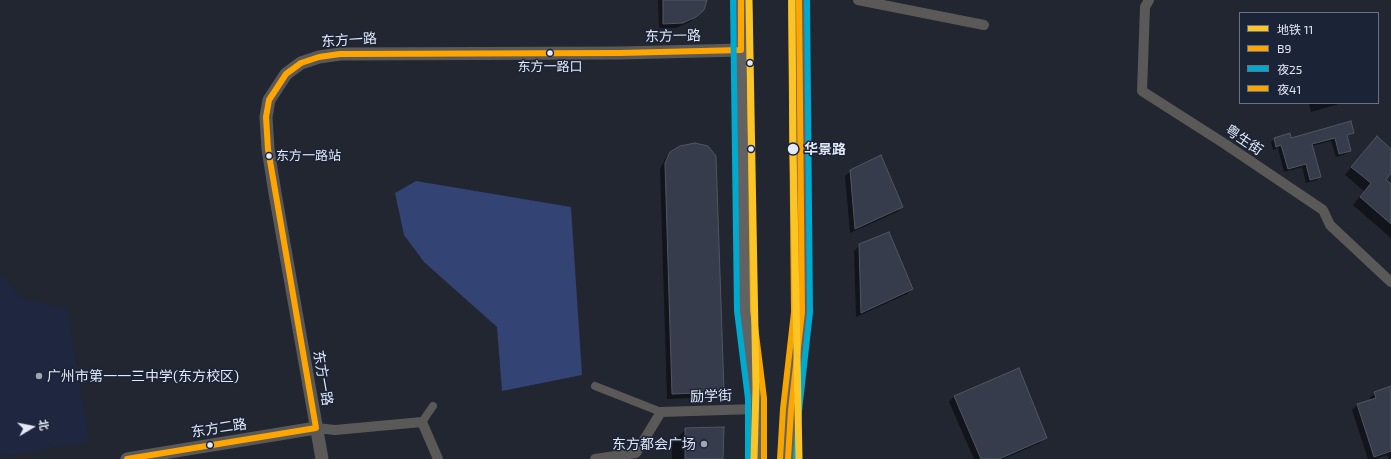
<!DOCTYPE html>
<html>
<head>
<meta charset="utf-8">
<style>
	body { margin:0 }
	#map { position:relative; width:1391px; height:459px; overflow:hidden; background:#212631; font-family:"Exo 2","Noto Sans SC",sans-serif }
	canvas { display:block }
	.legend { position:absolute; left:1239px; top:12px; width:140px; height:92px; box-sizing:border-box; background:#1b2337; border:1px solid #6b7284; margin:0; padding:5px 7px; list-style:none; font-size:12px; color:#e3e9f7 }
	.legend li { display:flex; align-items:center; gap:8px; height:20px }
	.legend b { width:20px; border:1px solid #6b7284 }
	.north { position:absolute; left:12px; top:407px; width:40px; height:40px; -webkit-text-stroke:3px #1b2337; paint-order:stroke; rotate:80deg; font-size:11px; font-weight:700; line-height:16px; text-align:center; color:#e3e9f7 }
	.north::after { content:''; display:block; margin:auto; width:14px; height:18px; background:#e3e9f7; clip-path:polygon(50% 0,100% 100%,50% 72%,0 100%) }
</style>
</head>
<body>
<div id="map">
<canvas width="1391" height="459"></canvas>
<ul class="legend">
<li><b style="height:5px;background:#fac525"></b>地铁 11</li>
<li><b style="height:5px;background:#ffa500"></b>B9</li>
<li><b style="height:5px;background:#00a9ce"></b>夜25</li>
<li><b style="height:5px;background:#f7a600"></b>夜41</li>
</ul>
<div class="north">北</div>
</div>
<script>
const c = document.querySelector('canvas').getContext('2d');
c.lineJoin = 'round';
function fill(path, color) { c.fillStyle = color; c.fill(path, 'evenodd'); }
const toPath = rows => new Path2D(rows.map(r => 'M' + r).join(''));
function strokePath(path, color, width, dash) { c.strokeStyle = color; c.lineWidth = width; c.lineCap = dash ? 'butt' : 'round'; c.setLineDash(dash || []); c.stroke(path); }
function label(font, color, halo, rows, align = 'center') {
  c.font = font + ' "Exo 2","Noto Sans SC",sans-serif'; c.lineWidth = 3; c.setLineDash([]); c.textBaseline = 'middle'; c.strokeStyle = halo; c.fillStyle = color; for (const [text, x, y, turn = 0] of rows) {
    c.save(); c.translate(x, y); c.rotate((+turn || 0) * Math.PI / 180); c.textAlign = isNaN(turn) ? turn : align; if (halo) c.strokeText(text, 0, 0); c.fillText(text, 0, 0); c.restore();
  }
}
fill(toPath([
	[4,276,20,298,67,309,89,442,0,456,0,277]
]), '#1e273f');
fill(toPath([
	[416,181,571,207,582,375,502,391,497,327,424,262,404,235,395,193]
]), '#324374');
fill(toPath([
	[658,0,706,0,703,9,690,22,676,28,659,28],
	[1309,103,1342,103,1311,112],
	[1353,132,1346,137,1350,151,1346,154,1336,157,1331,141,1312,146,1320,176,1317,180,1306,183,1302,167,1284,172,1278,148,1273,150,1271,142,1274,139,1289,134,1290,139],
	[1369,145,1391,150,1391,172,1384,180,1391,186,1391,238,1353,205,1364,191,1345,175],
	[671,153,723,392,717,397,667,399,660,169,665,159],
	[851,171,902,207,897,212,850,233,845,176],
	[860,245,912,289,907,294,856,317,854,251],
	[1391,391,1391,459,1389,459,1387,455,1375,459,1368,459,1352,410,1357,405,1370,401,1370,398,1375,393],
	[954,396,1045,437,1040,443,1003,459,974,459,949,402],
	[686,429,722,459,672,459,672,443]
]), '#0007');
const building = toPath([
	[663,0,707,0,704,10,696,17,683,23,663,24,663,0],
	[1351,121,1354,133,1347,135,1351,151,1339,154,1335,138,1312,144,1321,177,1310,180,1306,164,1288,169,1281,145,1276,147,1274,138,1290,133,1291,138,1351,121],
	[1377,136,1391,149,1391,173,1386,180,1391,184,1391,224,1360,197,1371,183,1351,167,1377,136],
	[695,143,708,146,716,156,724,392,672,394,665,163,670,152,680,146,695,143],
	[881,155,903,207,855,229,850,170,881,155],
	[889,232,913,289,861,313,859,244,889,232],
	[1019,368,1047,438,999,459,981,459,954,396,1019,368],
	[1391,386,1391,451,1374,457,1357,404,1376,398,1374,392,1391,386],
	[724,427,723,459,685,459,685,428,724,427]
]);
fill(building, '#373c4c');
strokePath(building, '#51565f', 1);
strokePath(toPath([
	[595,386,661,412],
	[422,422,433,406]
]), '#5a5958', 8);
strokePath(toPath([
	[858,0,984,25],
	[1149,0,1145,7,1142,91,1225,144,1323,210,1330,225,1391,282],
	[316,428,335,430,422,422,438,459],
	[595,459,636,453,661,412,756,409]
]), '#5a5958', 10);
strokePath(toPath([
	[127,459,316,428],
	[322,459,275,193,268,149,266,117,269,100,286,74,301,63,319,57,340,54,620,53,741,50]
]), '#5a5958', 13);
strokePath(toPath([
	[741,0,743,199,745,311,756,398,757,426,756,459],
	[788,459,791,410,802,312,799,0]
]), '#636262', 17);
strokePath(toPath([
	[127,459,316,428,268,149,266,117,269,100,286,74,301,63,319,57,340,54,620,53,741,50,741,0],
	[788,459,791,410,802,312,799,0]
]), '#ffa500', 6);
strokePath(toPath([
	[733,0,737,311,748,399,748,459],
	[796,459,799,411,810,312,807,0]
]), '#00a9ce', 6);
strokePath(toPath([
	[749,0,753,310,764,398,764,459],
	[780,459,783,409,794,312,791,0]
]), '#f7a600', 6);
strokePath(toPath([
	[749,0,756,388,754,459],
	[792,0,793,147,799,459]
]), '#fac525', 7);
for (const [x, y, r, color] of [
	[550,53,3.5,"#e3e9f7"],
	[750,63,3.5,"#e3e9f7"],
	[751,149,3.5,"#e3e9f7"],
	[793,149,6,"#e3e9f7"],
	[269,156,3.5,"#e3e9f7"],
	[39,376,4,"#9fa5b2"],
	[704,444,4,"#9fa5b2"],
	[210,445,3.5,"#e3e9f7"]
]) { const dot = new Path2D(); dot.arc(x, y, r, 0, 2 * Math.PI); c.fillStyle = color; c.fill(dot); strokePath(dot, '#1b2337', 1.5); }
label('13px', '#e3e9f7', '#1b2337', [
	["东方一路口",550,67],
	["东方一路站",276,156,"left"]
]);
label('14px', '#e3e9f7', '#1b2337', [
	["东方一路",673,36,-1],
	["东方一路",349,40,-4],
	["粤生街",1244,140,34],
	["东方一路",323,378,80],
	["励学街",711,396,-2],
	["东方二路",219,428,-9]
]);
label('bold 14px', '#e3e9f7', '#1b2337', [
	["华景路",804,149]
], 'left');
label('14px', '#e3e9f7', '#1b2337', [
	["广州市第一一三中学(东方校区)",47,376],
	["东方都会广场",696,444,"right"]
], 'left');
</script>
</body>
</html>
